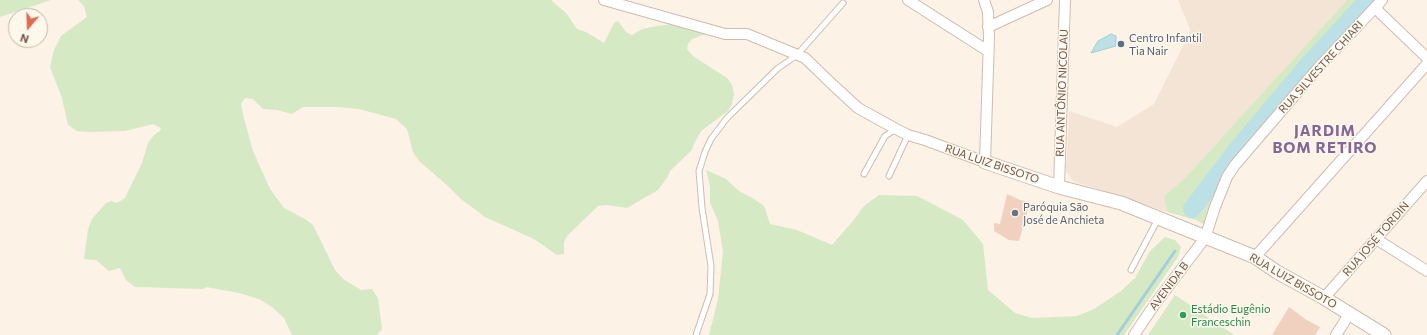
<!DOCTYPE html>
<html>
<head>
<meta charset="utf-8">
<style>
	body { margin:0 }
	#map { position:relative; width:1427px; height:335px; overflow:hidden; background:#fcf2e6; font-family:Commissioner,sans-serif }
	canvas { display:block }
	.north { position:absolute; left:8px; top:8px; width:40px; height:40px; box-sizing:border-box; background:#fef7ec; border:1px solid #c7b7ac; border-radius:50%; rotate:199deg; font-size:11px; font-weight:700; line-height:16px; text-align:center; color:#74584b }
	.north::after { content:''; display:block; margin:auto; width:14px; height:18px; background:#e16a4f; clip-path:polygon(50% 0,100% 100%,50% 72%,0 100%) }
</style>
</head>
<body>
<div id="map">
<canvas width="1427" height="335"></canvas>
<div class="north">N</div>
</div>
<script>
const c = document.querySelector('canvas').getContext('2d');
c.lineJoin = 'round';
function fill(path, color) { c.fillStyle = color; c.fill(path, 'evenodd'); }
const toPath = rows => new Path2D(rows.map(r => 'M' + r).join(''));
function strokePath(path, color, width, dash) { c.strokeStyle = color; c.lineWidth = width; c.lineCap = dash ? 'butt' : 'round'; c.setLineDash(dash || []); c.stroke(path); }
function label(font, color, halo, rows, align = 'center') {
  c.font = font + ' Commissioner,sans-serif'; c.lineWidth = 3; c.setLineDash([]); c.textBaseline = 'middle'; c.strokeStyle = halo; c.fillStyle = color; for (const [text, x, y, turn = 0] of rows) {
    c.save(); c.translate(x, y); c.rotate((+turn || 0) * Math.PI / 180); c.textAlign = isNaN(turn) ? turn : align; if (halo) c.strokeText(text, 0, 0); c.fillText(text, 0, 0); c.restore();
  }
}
fill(toPath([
	[1178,0,1347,0,1185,178,1164,196,1167,212,1073,181,1066,171,1069,111,1117,127,1154,104,1187,38,1190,29]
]), '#f3e4d5');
fill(toPath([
	[0,0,51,0,0,17],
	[78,0,551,0,567,14,577,29,586,32,604,43,614,23,618,21,626,32,632,35,642,29,657,26,693,22,717,30,692,39,688,44,687,49,693,56,727,78,732,85,734,94,732,104,728,111,701,131,693,146,692,150,670,171,668,176,658,190,627,208,607,205,598,206,567,236,564,242,564,254,557,255,534,239,485,217,461,199,449,187,419,161,413,152,407,129,396,119,359,109,338,107,303,107,292,114,277,110,263,109,253,99,245,98,241,104,243,115,253,151,270,189,284,208,305,219,313,225,335,270,343,279,361,290,372,289,378,298,382,329,377,335,292,335,284,318,272,307,259,299,239,293,206,287,203,289,135,287,126,280,120,268,109,271,96,260,84,259,88,229,92,219,106,203,111,201,117,203,125,198,142,163,148,143,154,135,160,131,161,128,153,124,125,131,89,132,77,131,68,125,62,98,50,67,54,50,61,36,87,17,84,6],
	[1347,0,1377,0,1232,163,1205,225,1196,220,1167,212,1164,196,1185,178],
	[706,170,726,179,739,191,754,199,764,206,770,224,797,230,832,245,853,221,864,206,879,195,917,196,963,220,983,244,988,290,1015,313,1032,318,1077,316,1094,309,1121,291,1135,278,1150,251,1165,237,1175,240,1181,247,1178,257,1124,335,709,335,718,299,723,252,718,221,710,203,710,186],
	[1175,295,1234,335,1148,335]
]), '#d5e9c5');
const water = toPath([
	[1111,34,1116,36,1116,46,1091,53,1098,41,1111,34]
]);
fill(water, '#bbe0e5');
strokePath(water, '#a2d0d6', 1);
strokePath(toPath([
	[1117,335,1175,251]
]), '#a2d0d6', 3);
strokePath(toPath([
	[1192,209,1240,146,1309,64,1368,0]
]), '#bbe0e5', 18);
fill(toPath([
	[1007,194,1020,200,1030,202,1019,241,1009,240,994,231,994,223,1000,224],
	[1289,307,1305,319,1320,327,1315,335,1272,335]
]), '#f0d0bf');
const service = toPath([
	[864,174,885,136,896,129],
	[889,176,908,135],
	[1131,270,1158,219],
	[696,335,710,294,711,266,702,208,699,171,705,152,711,139,727,118,777,69,797,55,843,3]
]);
const minor = toPath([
	[604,0,725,34,747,34,805,58,833,85,858,108,896,129,908,135,925,140,985,162,989,38,988,12,984,0],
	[908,0,988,51],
	[1375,8,1427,58],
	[988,27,1047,0],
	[1059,187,1065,0],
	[1376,239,1427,271],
	[1255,257,1427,64],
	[1324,298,1427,181],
	[1134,335,1155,304,1205,238,1215,207,1227,177,1235,165,1319,67,1382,0],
	[1336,335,1350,313]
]);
const tertiary = toPath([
	[985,162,1059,187,1121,203,1255,257,1277,272,1324,298,1384,335]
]);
strokePath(service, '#cfbcaf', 7);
strokePath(minor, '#cfbcaf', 12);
strokePath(tertiary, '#cfbcaf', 15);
strokePath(service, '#fff', 5);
strokePath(minor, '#fff', 10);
strokePath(tertiary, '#fff', 13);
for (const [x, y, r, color] of [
	[1121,44,4,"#5c6f8a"],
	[1015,213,4,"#6b7280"],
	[1183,315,4,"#2e9e5b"]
]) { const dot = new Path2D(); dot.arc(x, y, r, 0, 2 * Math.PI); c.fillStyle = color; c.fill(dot); strokePath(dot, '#fef7ec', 1.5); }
label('11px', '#4e5e75', '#fef7ec', [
	["Centro Infantil",1129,38],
	["Tia Nair",1129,51]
], 'left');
label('11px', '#74584b', '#fef7ec', [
	["RUA SILVESTRE CHIARI",1321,67,-48],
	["RUA ANTÔNIO NICOLAU",1062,93,-88],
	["RUA LUIZ BISSOTO",992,164,19],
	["RUA JOSÉ TORDIN",1376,239,-49],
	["RUA LUIZ BISSOTO",1293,281,30],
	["AVENIDA B",1169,286,-53]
]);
label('11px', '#5b616d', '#fef7ec', [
	["Paróquia São",1023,207],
	["José de Anchieta",1023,220]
], 'left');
label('11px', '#27864d', '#fef7ec', [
	["Estádio Eugênio",1191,309],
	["Franceschin",1191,322]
], 'left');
c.letterSpacing = '1px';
label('bold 15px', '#856797', '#fef7ec', [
	["JARDIM",1325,131],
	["BOM RETIRO",1325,148]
]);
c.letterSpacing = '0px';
</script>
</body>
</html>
